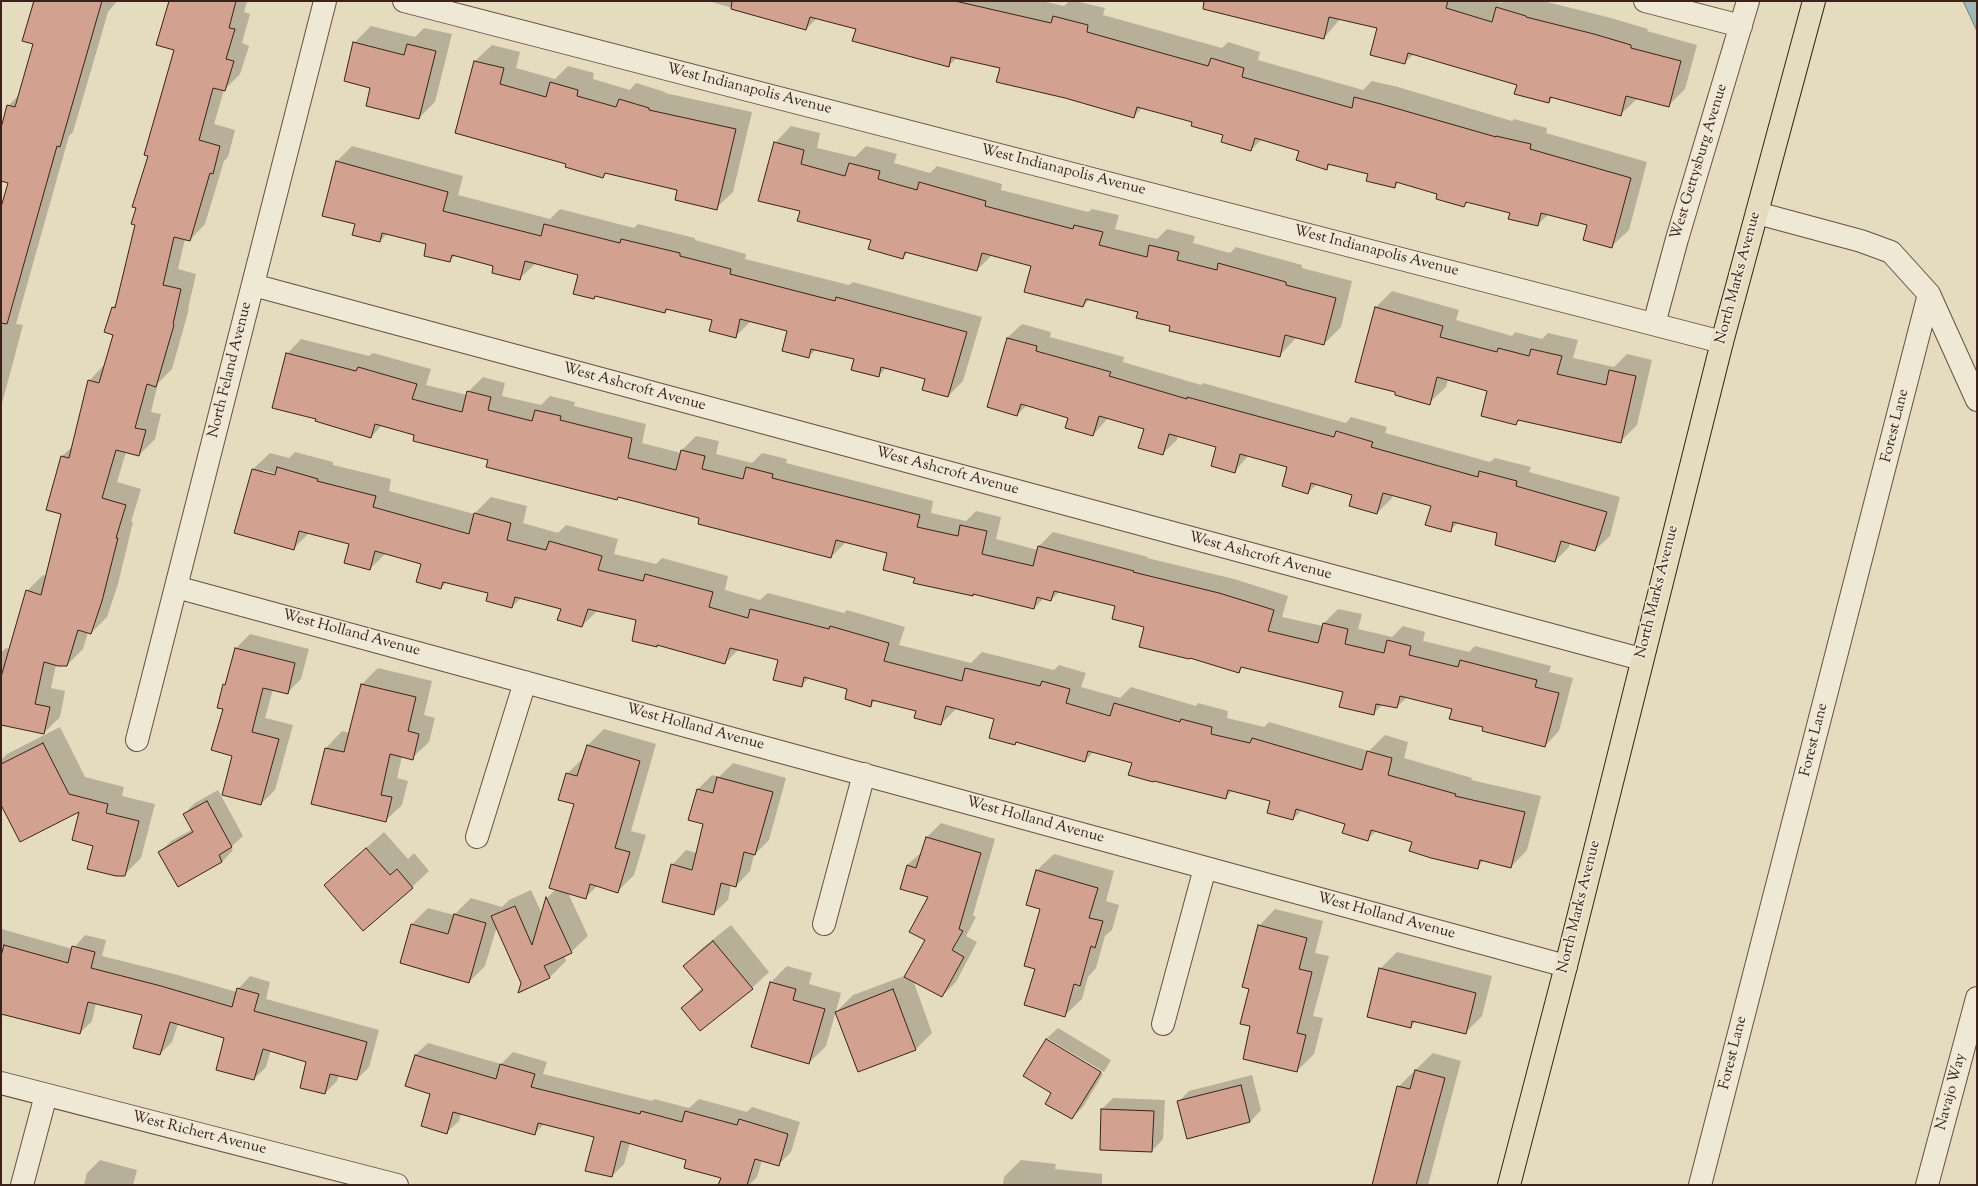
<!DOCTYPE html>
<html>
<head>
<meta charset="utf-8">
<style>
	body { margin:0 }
	#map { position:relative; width:1978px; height:1186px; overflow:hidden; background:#e5dbbf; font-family:"Sorts Mill Goudy",serif }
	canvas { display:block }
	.frame { position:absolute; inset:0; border:2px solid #3b2219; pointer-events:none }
</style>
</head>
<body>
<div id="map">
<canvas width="1978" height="1186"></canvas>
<div class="frame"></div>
</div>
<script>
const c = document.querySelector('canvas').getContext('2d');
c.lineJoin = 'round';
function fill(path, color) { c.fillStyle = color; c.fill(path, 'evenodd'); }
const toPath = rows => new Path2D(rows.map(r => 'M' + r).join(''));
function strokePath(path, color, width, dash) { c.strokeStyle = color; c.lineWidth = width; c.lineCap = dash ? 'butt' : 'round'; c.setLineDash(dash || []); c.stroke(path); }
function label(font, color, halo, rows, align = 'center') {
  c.font = font + ' "Sorts Mill Goudy",serif'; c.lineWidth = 3.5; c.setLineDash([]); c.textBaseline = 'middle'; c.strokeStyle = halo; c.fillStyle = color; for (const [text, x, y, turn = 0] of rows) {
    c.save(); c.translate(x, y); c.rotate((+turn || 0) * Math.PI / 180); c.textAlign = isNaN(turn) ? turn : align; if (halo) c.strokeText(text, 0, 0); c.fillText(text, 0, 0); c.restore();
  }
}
const water = toPath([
	[1963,1,1977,1,1977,31,1963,1]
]);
fill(water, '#99b9bb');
strokePath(water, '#737d7a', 1);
fill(toPath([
	[33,1,117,1,108,12,73,132,69,136,16,324,23,325,1,407,1,210,9,182,1,180,1,131,8,106,20,94,35,43,23,40],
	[167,1,247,1,244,12,250,14,242,43,249,46,240,74,224,90,214,124,235,130,228,157,224,161,205,224,190,240,185,239,178,269,196,274,188,309,189,309,172,369,158,383,151,412,161,414,155,439,139,455,126,452,117,482,141,489,131,522,133,522,118,584,107,617,91,633,88,632,83,649,67,665,56,665,51,688,65,691,60,717,44,733,1,724,1,653,6,648,10,649,27,591,43,575,47,576,63,514,47,509,62,456,73,446,89,381,105,364,114,334,113,307,117,303,136,225,137,208,175,49,170,2],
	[708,1,1042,1,1064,6,1069,1,1075,1,1105,8,1103,15,1222,48,1228,42,1260,52,1258,60,1363,90,1372,81,1398,87,1512,121,1514,119,1547,128,1546,133,1647,162,1629,230,1612,246,1589,224,1549,214,1537,225,1511,212,1468,202,1464,206,1438,193,1399,182,1394,187,1369,173,1331,164,1326,169,1300,150,1262,139,1251,150,1224,135,1193,121,1143,107,1134,116,1001,67,958,57,948,66,857,28,817,18,806,29],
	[1209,1,1494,1,1501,3,1503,1,1543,1,1611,18,1648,29,1647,31,1697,45,1685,89,1668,106,1638,98,1620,115,1553,97,1549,102,1518,84,1414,54,1404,63,1378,28,1341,18,1324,38,1214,11],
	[371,26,415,37,424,28,452,34,435,102,419,118,371,87,354,43],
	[492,45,520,52,516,68,555,79,568,66,594,73,593,79,630,90,636,83,665,92,665,93,752,112,733,192,716,208,678,189,607,172,603,177,567,163,475,61],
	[791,126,820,133,817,148,855,157,866,146,897,154,894,163,930,173,937,166,1002,184,1001,190,1088,212,1092,209,1119,215,1115,229,1157,239,1167,229,1195,236,1193,243,1230,253,1236,247,1302,265,1302,268,1352,281,1341,327,1324,344,1297,337,1279,356,1171,325,1139,311,1090,299,1083,306,1032,266,992,255,977,270,908,252,903,258,872,239,801,210,775,143],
	[352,146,463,176,458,195,550,219,560,209,634,228,638,224,695,238,695,240,746,254,745,259,849,285,853,282,982,317,963,381,948,396,926,379,887,367,878,376,855,358,817,349,808,357,789,330,751,321,735,337,713,319,669,309,665,312,596,295,594,298,579,274,535,264,519,279,494,265,456,255,449,261,428,243,388,233,380,241,356,223,337,161],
	[1392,291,1459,310,1456,320,1512,336,1515,332,1542,339,1548,333,1578,340,1573,358,1614,367,1627,354,1652,360,1637,425,1620,442,1520,420,1516,423,1488,390,1448,379,1446,387,1429,403,1376,307],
	[1022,324,1051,332,1050,337,1124,357,1123,362,1201,385,1203,383,1346,423,1351,417,1387,427,1385,433,1490,462,1495,458,1531,467,1529,472,1620,497,1610,536,1595,550,1570,543,1569,547,1555,561,1499,533,1458,523,1450,530,1432,506,1393,495,1392,498,1377,513,1353,494,1317,484,1308,493,1289,466,1249,455,1234,472,1218,446,1178,435,1177,440,1162,454,1146,429,1108,418,1093,435,1070,417,1027,405,1017,415,1007,338],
	[301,339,369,356,373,353,431,369,426,385,467,395,468,392,483,377,505,383,502,396,541,405,550,396,575,402,574,406,646,424,642,443,681,453,682,450,696,436,719,441,716,454,752,463,762,453,787,459,786,463,933,501,931,513,966,521,976,511,1001,517,996,539,1038,550,1039,546,1053,532,1148,557,1147,558,1234,579,1288,596,1282,617,1323,626,1324,623,1338,609,1362,614,1358,629,1392,637,1403,626,1425,632,1423,641,1469,652,1475,646,1551,666,1549,672,1573,678,1559,731,1545,746,1484,726,1453,708,1408,696,1397,707,1383,704,1373,714,1344,691,1243,667,1239,671,1145,626,1117,605,1060,591,1051,600,1044,598,1034,608,974,593,972,595,916,577,888,552,846,542,831,557,700,518,619,497,617,499,382,425,371,437,317,418,287,354],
	[295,452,333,462,333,465,391,479,389,491,474,514,491,497,527,506,523,523,558,533,566,525,618,539,614,554,656,564,662,558,728,576,725,590,760,600,768,593,844,613,847,610,905,627,899,645,971,663,982,652,1054,670,1059,665,1086,673,1081,687,1120,698,1131,687,1196,706,1198,703,1228,711,1227,718,1264,727,1269,722,1369,751,1385,735,1408,742,1404,758,1472,778,1471,780,1541,796,1527,850,1511,867,1484,860,1477,867,1413,841,1377,830,1368,839,1346,823,1302,810,1293,819,1272,801,1233,790,1225,798,1133,762,1094,751,1085,761,1017,742,1015,743,995,718,957,708,941,724,917,711,876,700,870,706,849,689,810,677,801,686,779,660,739,649,725,663,658,644,656,646,638,620,598,610,582,626,562,609,522,597,512,607,489,592,447,582,441,588,423,563,386,553,370,569,351,543,309,533,294,548,236,532,253,469,270,453,289,458],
	[263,470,280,475,280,477,263,472],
	[250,634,309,649,301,679,287,693,273,689,265,718,293,725,275,790,261,804,234,755,224,709,224,685,228,681,236,648],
	[378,668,432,681,424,715,435,718,429,742,412,758,402,756,397,778,408,781,402,805,385,821,312,804,326,748,342,731,350,733,362,684],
	[60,727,85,777,124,787,122,796,155,804,141,858,124,875,94,845,80,811,1,803,1,760,7,754],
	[604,729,656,744,631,831,646,835,634,875,618,891,598,885,585,898,568,893,588,936,571,952,564,956,566,961,550,977,522,982,497,926,485,966,469,982,412,924,428,908,454,915,471,898,502,907,509,900,531,890,542,914,547,898,556,889,575,804,567,774,584,757,587,746],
	[733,763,786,778,769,840,754,855,750,871,736,886,731,885,728,900,713,914,672,865,686,850,697,853,705,824,689,819,698,789,712,775,719,777],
	[218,790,243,836,231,847,233,850,222,862,178,885,160,852,171,841,193,829,184,814,195,803],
	[941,823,995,839,973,915,976,917,966,936,977,942,956,982,942,996,913,980,932,1033,916,1049,859,1071,836,1012,853,995,907,975,926,940,929,897,901,888,907,865,923,851,927,837],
	[384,832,408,859,414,853,429,871,412,887,325,885],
	[1054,854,1114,871,1106,901,1119,905,1112,930,1105,936,1096,968,1088,977,1082,999,1065,1015,1036,968,1041,908,1037,870],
	[1275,909,1323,921,1315,953,1329,956,1313,1016,1323,1018,1314,1054,1297,1071,1252,1026,1259,926],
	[731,925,769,972,752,988,682,1008,702,988,684,966,701,949],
	[1,929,73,949,85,935,106,940,102,956,174,974,237,992,238,989,250,976,270,982,266,999,379,1030,369,1067,357,1079,339,1075,337,1081,325,1093,308,1061,271,1050,266,1067,254,1079,225,1037,178,1024,172,1042,160,1054,144,1015,96,1003,92,1021,80,1033,1,1012],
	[1397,952,1492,976,1482,1016,1465,1033,1417,1021,1410,1027,1380,969],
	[787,966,812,973,809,984,841,993,826,1046,809,1063,771,982],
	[1058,1028,1111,1060,1104,1072,1048,1039,1048,1041,1103,1074,1083,1107,1072,1118,1053,1093,1024,1076,1046,1039],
	[428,1043,501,1064,513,1052,547,1062,543,1074,652,1101,654,1099,689,1108,699,1099,747,1112,752,1107,800,1122,791,1152,778,1165,762,1160,757,1177,749,1185,732,1185,687,1159,630,1143,624,1164,612,1176,595,1137,544,1124,535,1133,461,1113,459,1121,446,1133,415,1055],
	[1433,1053,1461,1061,1428,1185,1374,1185,1398,1087],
	[1252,1075,1261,1110,1250,1122,1178,1102,1189,1091],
	[1113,1098,1165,1100,1163,1139,1152,1151,1102,1109],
	[100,1160,137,1170,133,1185,84,1185,87,1173],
	[1021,1160,1056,1164,1055,1169,1102,1174,1102,1185,1003,1185,1004,1177]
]), '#0003');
const building = toPath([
	[34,1,102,1,60,147,57,146,7,324,1,323,1,207,8,183,1,181,1,128,7,105,15,107,33,44,22,41,34,1],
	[169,1,236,1,229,28,235,29,226,59,234,61,225,91,213,88,199,140,220,146,213,174,210,173,190,241,174,237,163,285,181,289,173,324,174,325,156,387,147,384,135,428,146,430,139,456,116,450,102,498,126,505,116,538,118,538,102,601,91,634,78,630,67,666,58,666,44,662,35,704,50,707,44,734,1,725,1,677,26,590,41,595,61,514,46,510,61,456,69,458,88,380,99,383,113,335,104,332,112,307,115,308,135,225,131,224,136,208,132,207,148,156,144,155,174,50,156,45,169,1],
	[732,1,955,1,1051,23,1053,16,1088,25,1087,32,1208,66,1211,58,1244,68,1242,77,1352,108,1354,97,1381,104,1496,137,1496,136,1531,144,1530,149,1631,178,1612,248,1583,240,1587,225,1541,213,1538,226,1508,219,1510,213,1466,202,1464,207,1436,199,1437,194,1396,182,1395,188,1366,181,1368,174,1328,164,1327,170,1296,160,1299,151,1255,138,1251,151,1221,142,1223,135,1191,126,1192,122,1137,107,1134,118,1065,98,996,82,1000,68,951,57,949,67,852,41,856,29,810,17,806,30,731,9,732,1],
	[1204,1,1448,1,1446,8,1492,22,1496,7,1526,16,1526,17,1594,34,1631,45,1631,48,1681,61,1669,107,1626,96,1621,116,1550,97,1549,103,1514,94,1517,85,1408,53,1405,64,1370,55,1377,28,1329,17,1324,39,1203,9,1204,1],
	[353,42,404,55,407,44,436,51,419,119,366,106,370,88,344,81,353,42],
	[474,61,504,68,500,84,546,97,550,82,578,90,577,96,616,107,619,99,649,108,649,110,736,129,717,210,675,200,677,190,605,173,603,178,565,167,566,164,455,133,474,61],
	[774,142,804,150,801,164,845,176,849,163,880,171,878,179,917,190,919,182,986,201,985,206,1073,229,1074,225,1103,232,1099,245,1147,257,1149,245,1179,252,1177,260,1217,270,1218,263,1286,282,1286,285,1336,298,1324,345,1285,335,1280,357,1169,331,1170,326,1136,318,1138,312,1086,299,1083,307,1024,292,1031,266,982,253,977,271,905,252,903,259,868,249,871,240,797,221,800,211,758,201,774,142],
	[336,161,448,192,443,211,541,236,544,224,620,243,621,239,680,253,680,256,731,269,730,274,835,301,836,297,967,332,948,397,922,390,925,379,881,367,879,377,851,370,854,359,811,349,809,358,782,351,787,331,740,319,736,338,709,331,712,320,666,309,665,313,595,296,594,299,573,294,578,275,525,261,520,280,492,273,493,266,452,255,450,262,424,256,426,244,382,233,380,242,352,235,355,224,322,216,336,161],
	[1375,307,1443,326,1440,337,1497,352,1498,348,1529,356,1531,349,1562,356,1557,374,1606,385,1609,370,1636,376,1621,443,1518,420,1516,425,1481,416,1487,391,1437,377,1430,405,1395,395,1395,392,1355,382,1375,307],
	[1007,338,1037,346,1036,351,1111,372,1109,376,1187,399,1187,397,1334,437,1336,431,1373,442,1371,447,1478,477,1479,471,1517,481,1516,486,1607,512,1595,551,1561,541,1555,562,1495,545,1497,533,1453,522,1451,532,1425,525,1431,506,1383,493,1377,514,1349,506,1352,495,1311,483,1308,494,1282,486,1287,467,1240,454,1235,473,1211,466,1216,447,1169,434,1163,455,1138,448,1144,429,1099,416,1093,436,1065,428,1068,418,1021,404,1017,416,987,407,1007,338],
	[286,353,356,371,358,367,417,384,412,399,462,412,467,391,491,397,488,410,532,421,535,410,561,416,560,420,632,438,628,458,676,470,681,450,705,456,702,469,743,479,746,467,773,474,772,478,920,515,917,527,958,536,960,525,987,531,982,554,1033,566,1038,546,1134,571,1133,572,1219,593,1274,610,1268,631,1318,643,1323,623,1348,629,1345,644,1384,653,1387,640,1411,646,1409,655,1458,667,1460,660,1537,680,1535,687,1559,693,1545,747,1482,731,1483,727,1449,719,1452,709,1400,696,1397,708,1376,704,1374,715,1339,707,1343,692,1241,667,1239,673,1190,658,1189,659,1139,647,1144,627,1112,619,1115,606,1054,591,1051,601,1037,597,1034,609,973,594,973,596,913,583,915,578,883,570,887,553,836,540,831,558,698,524,699,518,618,497,617,500,486,467,488,460,413,441,414,435,375,424,371,438,315,421,316,419,272,408,286,353],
	[277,467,318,479,317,481,376,496,373,507,469,534,474,513,511,523,507,540,546,550,549,541,602,556,598,570,643,581,645,574,713,592,709,607,748,618,750,609,829,629,830,626,889,643,884,661,962,681,965,668,1040,686,1042,681,1070,689,1066,703,1110,716,1114,703,1180,722,1181,719,1212,727,1211,734,1250,743,1252,738,1362,770,1367,751,1392,758,1388,775,1456,794,1455,796,1525,812,1511,868,1480,860,1478,869,1431,858,1409,851,1412,842,1371,830,1368,841,1342,833,1345,824,1296,809,1293,820,1267,813,1270,801,1228,790,1226,799,1154,781,1153,782,1128,775,1132,763,1088,751,1085,762,1016,742,1015,745,989,738,994,719,946,706,941,725,914,718,916,711,872,700,871,707,845,699,847,689,804,677,802,687,773,680,778,660,730,648,725,664,657,645,657,647,632,641,636,620,588,609,582,627,557,620,561,609,515,597,512,608,486,601,488,593,443,582,441,589,416,582,421,564,375,551,370,570,344,563,349,544,299,531,294,550,234,533,252,469,275,475,277,467],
	[235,648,295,663,288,694,263,688,252,732,279,739,261,805,222,795,232,756,211,750,223,709,217,708,223,684,225,685,235,648],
	[361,684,416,697,408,731,419,734,413,760,390,754,381,795,392,797,386,822,311,804,325,748,344,752,361,684],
	[43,743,69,794,108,804,106,813,139,821,125,876,116,876,87,869,93,846,72,840,79,812,20,842,1,805,1,764,43,743],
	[587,745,640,761,615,848,630,852,618,893,590,884,586,899,549,888,574,804,558,800,566,773,577,776,587,745],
	[717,777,773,792,755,855,744,852,736,887,721,883,714,915,662,902,671,864,692,870,703,824,688,820,697,789,713,793,717,777],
	[207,801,232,847,219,855,222,862,178,887,158,852,193,832,183,814,207,801],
	[926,837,981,853,959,929,963,931,952,950,964,957,942,997,904,977,925,940,909,932,928,897,900,889,907,865,916,868,926,837],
	[366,848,390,875,397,869,413,888,363,931,324,885,366,848],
	[1036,870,1098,888,1089,918,1103,921,1095,948,1091,946,1080,986,1074,984,1065,1017,1024,1005,1035,969,1024,966,1040,909,1026,905,1036,870],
	[546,897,572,953,544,966,550,978,518,993,521,983,491,916,515,906,532,945,546,897],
	[454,914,486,923,469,983,400,963,411,924,448,934,454,914],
	[1258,925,1307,938,1299,969,1312,972,1297,1033,1306,1035,1297,1072,1243,1059,1250,1026,1240,1024,1249,989,1242,987,1258,925],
	[713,941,753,989,700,1031,681,1008,703,990,683,966,713,941],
	[4,945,68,963,72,946,95,952,91,968,161,986,232,1007,237,988,259,994,254,1011,367,1042,357,1080,330,1074,325,1094,300,1088,306,1062,263,1049,254,1080,216,1070,224,1038,170,1022,160,1055,133,1048,142,1015,88,1002,80,1034,1,1014,1,956,4,945],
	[1379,968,1476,993,1466,1034,1412,1021,1411,1028,1367,1017,1379,968],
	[770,982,796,989,793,1000,825,1009,809,1064,751,1047,770,982],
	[893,989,916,1050,858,1072,835,1012,893,989],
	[1046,1039,1101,1072,1072,1119,1045,1104,1051,1093,1023,1076,1046,1039],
	[415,1055,496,1079,500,1064,535,1074,531,1087,640,1114,641,1111,682,1122,685,1111,737,1125,739,1119,788,1134,779,1166,755,1159,747,1185,718,1185,721,1178,684,1168,686,1160,621,1141,612,1177,585,1171,594,1137,538,1123,535,1135,453,1112,447,1134,421,1126,430,1094,405,1086,415,1055],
	[1415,1070,1445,1078,1416,1185,1372,1185,1397,1086,1410,1089,1415,1070],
	[1241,1085,1250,1122,1187,1139,1177,1101,1241,1085],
	[1101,1109,1154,1111,1152,1152,1100,1150,1101,1109]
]);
fill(building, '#d3a18f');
strokePath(building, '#3b2219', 1);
const minor = toPath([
	[404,1,1722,342],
	[1645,1,1741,26],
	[1757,213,1861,241,1891,252,1929,294,1977,400],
	[253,285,1641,659],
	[1654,324,1677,239,1748,1],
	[176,587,1566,966],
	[137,740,325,1],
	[477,837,525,682],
	[824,924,864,774],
	[1163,1024,1205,868],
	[1,1083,397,1185],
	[22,1185,46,1095],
	[1700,1185,1929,294],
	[1927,1185,1977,998]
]);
const major = toPath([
	[1509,1185,1566,966,1722,342,1814,1]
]);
strokePath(minor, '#665042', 24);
strokePath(major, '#3b2219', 24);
strokePath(minor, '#eee8d5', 22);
strokePath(major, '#e5dbbf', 22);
label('15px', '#3b2219', '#eee8d5', [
	["West Indianapolis Avenue",749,90,14],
	["West Gettysburg Avenue",1700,162,-73],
	["West Indianapolis Avenue",1063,171,14],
	["West Indianapolis Avenue",1376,252,14],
	["North Marks Avenue",1739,278,-75],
	["North Feland Avenue",231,370,-76],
	["West Ashcroft Avenue",634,388,15],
	["Forest Lane",1896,426,-76],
	["West Ashcroft Avenue",947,472,15],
	["West Ashcroft Avenue",1260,557,15],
	["North Marks Avenue",1658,592,-76],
	["West Holland Avenue",351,634,15],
	["West Holland Avenue",695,728,15],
	["Forest Lane",1815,740,-76],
	["West Holland Avenue",1035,821,15],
	["North Marks Avenue",1580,907,-76],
	["West Holland Avenue",1386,917,15],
	["Forest Lane",1734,1053,-76],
	["Navajo Way",1952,1092,-75],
	["West Richert Avenue",199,1134,14]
]);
</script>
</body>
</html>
